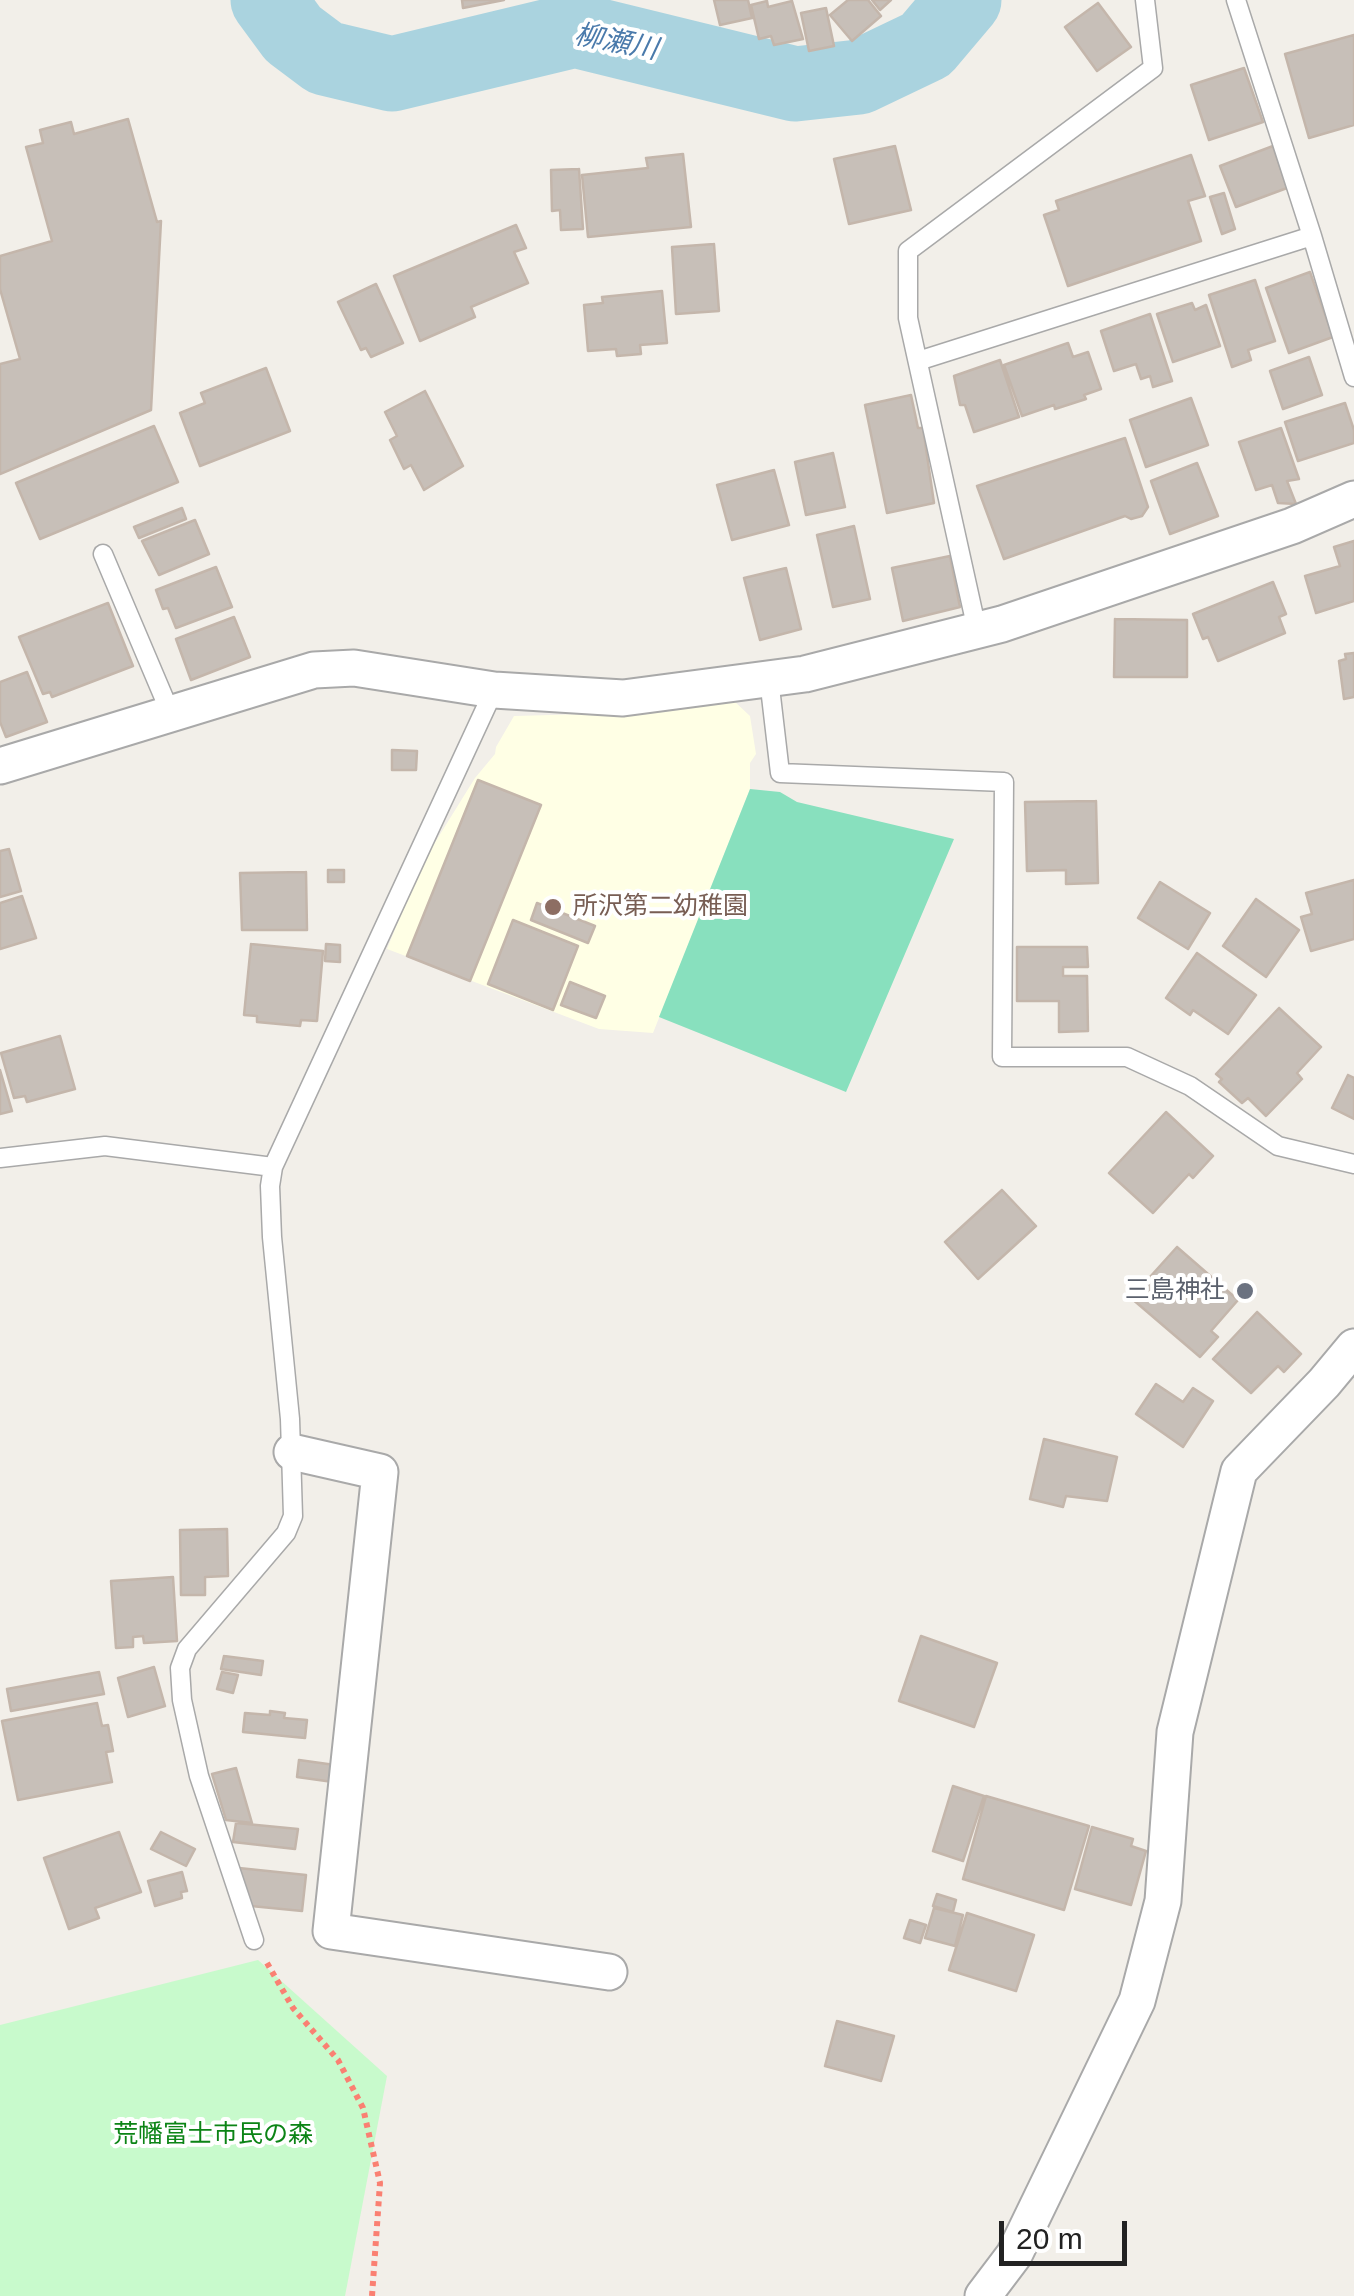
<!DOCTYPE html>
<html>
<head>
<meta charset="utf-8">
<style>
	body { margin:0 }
	#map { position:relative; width:1354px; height:2296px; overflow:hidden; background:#f2efe9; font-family:Arial,sans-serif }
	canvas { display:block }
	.scale { position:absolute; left:999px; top:2221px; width:128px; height:45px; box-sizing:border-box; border:5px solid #222; border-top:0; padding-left:12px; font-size:30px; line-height:35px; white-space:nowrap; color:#222; -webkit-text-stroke:8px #fff; paint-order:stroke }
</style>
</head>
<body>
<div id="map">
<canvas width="1354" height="2296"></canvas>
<div class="scale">20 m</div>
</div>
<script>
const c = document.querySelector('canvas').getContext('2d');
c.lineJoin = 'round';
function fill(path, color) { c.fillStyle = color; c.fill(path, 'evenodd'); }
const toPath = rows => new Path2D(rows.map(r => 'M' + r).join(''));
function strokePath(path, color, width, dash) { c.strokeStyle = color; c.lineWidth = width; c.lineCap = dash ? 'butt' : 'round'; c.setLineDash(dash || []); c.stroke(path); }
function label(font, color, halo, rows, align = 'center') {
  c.font = font + ' Arial,"Noto Sans JP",sans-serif'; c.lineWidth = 8; c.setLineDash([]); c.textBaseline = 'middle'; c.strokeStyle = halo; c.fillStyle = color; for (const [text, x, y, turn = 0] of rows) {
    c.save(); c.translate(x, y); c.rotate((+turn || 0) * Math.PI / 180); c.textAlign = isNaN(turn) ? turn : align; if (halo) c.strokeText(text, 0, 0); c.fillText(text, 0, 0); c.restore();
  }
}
fill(toPath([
	[734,701,750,716,756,754,750,763,750,789,653,1033,599,1029,387,949,421,865,475,778,495,754,496,747,514,716,627,713]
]), '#ffffe5');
fill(toPath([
	[258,1960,387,2076,345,2296,0,2296,0,2025]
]), '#c8facc');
fill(toPath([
	[750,789,780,792,797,802,954,839,846,1092,659,1017]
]), '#88e0be');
strokePath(toPath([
	[268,0,293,34,325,58,392,74,575,30,795,84,859,77,926,45,964,0]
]), '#aad3df', 75);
const building = toPath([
	[462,0,504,0,463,8,462,0],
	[714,0,748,0,752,18,720,25,714,0],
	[848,0,868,0,881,16,852,41,830,15,848,0],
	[872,0,891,0,880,10,872,0],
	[767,1,768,7,792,1,803,39,774,45,771,36,759,39,751,5,767,1],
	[1098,3,1131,47,1097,71,1065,27,1098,3],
	[826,8,834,46,809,51,801,13,826,8],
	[1354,35,1354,125,1309,138,1285,54,1354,35],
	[1244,68,1263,122,1209,140,1191,85,1244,68],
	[128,119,157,222,161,221,151,410,0,474,0,364,20,359,0,289,0,256,52,241,26,147,43,143,40,130,71,122,74,134,128,119],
	[895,146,911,210,849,224,834,159,895,146],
	[1273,146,1287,188,1236,207,1220,166,1273,146],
	[683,154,691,227,588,237,582,175,648,168,646,158,683,154],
	[1191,155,1205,196,1188,201,1201,241,1068,286,1044,215,1059,210,1056,201,1191,155],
	[579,169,583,229,561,230,560,210,552,211,551,170,579,169],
	[1224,193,1235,229,1222,234,1210,197,1224,193],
	[516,225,526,248,514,252,528,283,471,307,475,317,420,341,394,276,516,225],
	[714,244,719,311,676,314,672,247,714,244],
	[1310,272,1333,337,1289,353,1266,288,1310,272],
	[1255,280,1275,341,1248,350,1251,360,1232,367,1209,295,1255,280],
	[376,284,403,343,371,357,366,348,361,350,338,302,376,284],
	[662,291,667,343,640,345,641,354,617,356,616,349,588,351,584,305,603,303,602,297,662,291],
	[1192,303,1195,310,1206,305,1220,346,1173,362,1157,314,1192,303],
	[1150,314,1172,381,1153,387,1150,376,1141,379,1136,364,1114,371,1101,331,1150,314],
	[1068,343,1073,357,1088,352,1101,389,1084,395,1086,399,1055,409,1054,405,1022,416,1004,365,1068,343],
	[1309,357,1322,395,1283,409,1270,371,1309,357],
	[1000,360,1019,417,974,432,965,405,960,405,954,376,1000,360],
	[266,368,290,431,200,466,180,413,205,403,201,393,266,368],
	[425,391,463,466,424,490,411,465,404,469,390,440,397,436,385,412,425,391],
	[911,395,918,428,923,428,934,503,887,513,865,405,911,395],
	[1191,398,1208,445,1146,467,1130,420,1191,398],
	[1345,403,1354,430,1354,443,1298,461,1285,422,1345,403],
	[154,426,178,482,40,539,16,483,154,426],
	[1281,428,1299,479,1287,481,1296,504,1278,503,1272,485,1256,490,1239,442,1281,428],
	[1125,438,1148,507,1142,516,1131,519,1125,516,1004,559,977,486,1125,438],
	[833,453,845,507,806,515,795,462,833,453],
	[1197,463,1218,516,1170,534,1151,481,1197,463],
	[774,470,789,525,732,540,717,485,774,470],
	[182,508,186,519,139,538,134,527,182,508],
	[195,520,209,554,159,575,142,541,195,520],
	[854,526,870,599,833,607,817,535,854,526],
	[1354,541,1354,601,1316,613,1305,576,1340,566,1334,547,1354,541],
	[950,556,960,607,903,621,892,568,950,556],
	[216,567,232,607,176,628,168,608,163,609,156,590,216,567],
	[786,568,801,629,760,640,744,578,786,568],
	[1273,582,1286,614,1279,617,1285,633,1218,661,1208,637,1203,639,1193,614,1273,582],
	[108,603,133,666,52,697,50,692,43,694,19,637,108,603],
	[234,617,250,657,191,680,176,639,234,617],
	[1115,619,1187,620,1187,677,1114,677,1115,619],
	[1354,653,1354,697,1344,699,1339,661,1346,659,1345,654,1354,653],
	[27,672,47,722,6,737,0,722,0,682,27,672],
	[392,750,417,751,416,770,392,770,392,750],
	[478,780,541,805,470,981,407,956,478,780],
	[1096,801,1098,883,1066,884,1066,870,1027,871,1025,802,1096,801],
	[9,849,21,891,0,897,0,851,9,849],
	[328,870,344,870,344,882,328,882,328,870],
	[306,872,307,930,242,930,240,873,306,872],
	[1354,880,1354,939,1311,951,1301,917,1312,914,1306,893,1354,880],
	[1160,882,1210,913,1188,949,1138,918,1160,882],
	[22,896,36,938,0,949,0,903,22,896],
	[1256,899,1299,930,1266,977,1223,946,1256,899],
	[537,903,595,926,588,943,531,920,537,903],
	[513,920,578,946,553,1010,488,984,513,920],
	[251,944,323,951,317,1021,301,1020,300,1026,257,1022,257,1016,244,1015,251,944],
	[326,944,340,945,340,962,325,961,326,944],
	[1017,947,1087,947,1088,967,1063,967,1063,976,1087,976,1088,1031,1059,1032,1059,1001,1017,1001,1017,947],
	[1197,953,1256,995,1228,1034,1193,1010,1190,1015,1166,998,1197,953],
	[570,982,605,996,596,1018,561,1005,570,982],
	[1279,1008,1321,1047,1297,1073,1302,1079,1266,1116,1248,1098,1242,1103,1219,1082,1222,1079,1216,1074,1279,1008],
	[60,1036,75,1089,27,1102,25,1096,14,1098,1,1053,60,1036],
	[0,1070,12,1111,0,1114,0,1070],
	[1348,1075,1354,1078,1354,1119,1332,1108,1348,1075],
	[1166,1112,1213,1156,1193,1178,1189,1174,1153,1213,1109,1173,1166,1112],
	[1002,1190,1036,1226,978,1279,945,1242,1002,1190],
	[1177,1247,1238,1300,1211,1331,1218,1337,1200,1357,1131,1298,1177,1247],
	[1257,1312,1301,1354,1284,1372,1278,1366,1251,1393,1213,1359,1257,1312],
	[1156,1384,1183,1402,1193,1388,1213,1401,1183,1447,1136,1414,1156,1384],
	[1044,1439,1117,1457,1107,1501,1066,1496,1063,1507,1030,1499,1044,1439],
	[227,1529,228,1576,205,1577,205,1595,181,1595,180,1530,227,1529],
	[173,1577,177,1641,144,1643,143,1636,133,1637,133,1647,116,1648,111,1581,173,1577],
	[921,1636,997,1663,974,1727,899,1701,921,1636],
	[224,1656,263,1661,261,1675,221,1669,224,1656],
	[154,1667,165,1706,128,1717,118,1678,154,1667],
	[99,1672,104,1694,11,1711,7,1689,99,1672],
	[222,1672,238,1675,233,1693,217,1689,222,1672],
	[97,1703,102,1726,108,1725,113,1751,106,1752,112,1782,18,1800,2,1721,97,1703],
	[270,1711,285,1713,284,1718,307,1720,305,1738,243,1732,245,1713,270,1715,270,1711],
	[299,1760,335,1765,333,1782,297,1777,299,1760],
	[236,1768,252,1823,226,1820,212,1774,236,1768],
	[953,1786,984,1796,963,1861,933,1851,953,1786],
	[986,1796,1089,1826,1064,1910,963,1879,986,1796],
	[236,1823,298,1829,295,1849,233,1842,236,1823],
	[1092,1827,1133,1839,1131,1846,1146,1851,1131,1905,1075,1889,1092,1827],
	[119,1832,141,1892,95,1908,99,1918,69,1929,44,1858,119,1832],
	[161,1832,195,1849,186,1866,151,1849,161,1832],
	[239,1868,306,1875,302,1911,251,1906,239,1868],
	[182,1872,187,1891,181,1892,182,1898,155,1906,148,1881,182,1872],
	[937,1894,956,1900,953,1912,933,1906,937,1894],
	[934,1908,963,1915,955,1946,925,1938,934,1908],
	[967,1913,1034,1935,1016,1991,949,1970,967,1913],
	[910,1920,926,1925,920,1943,904,1938,910,1920],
	[837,2021,894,2036,881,2081,825,2066,837,2021]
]);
fill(building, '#c7bfb8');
strokePath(building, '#c4b6ab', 2.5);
const service = toPath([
	[1236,0,1312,236],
	[918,361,1312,236,1354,377],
	[103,554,170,712],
	[977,630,908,318,908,251,1153,68,1145,0],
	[769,679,780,773,1004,782,1002,1057,1127,1057,1190,1086,1278,1146,1354,1164],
	[0,1158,105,1146,273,1167,494,690],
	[254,1940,199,1776,182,1700,180,1668,187,1649,286,1533,293,1516,290,1419,272,1237,270,1186,273,1167]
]);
const minor = toPath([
	[0,766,314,670,354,668,494,690,623,698,805,674,1002,624,1292,526,1354,499],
	[292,1452,380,1472,331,1931,609,1972],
	[983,2296,1014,2255,1137,2001,1163,1901,1175,1732,1239,1471,1324,1383,1354,1347]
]);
strokePath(service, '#a9a9a9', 21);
strokePath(minor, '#a9a9a9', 39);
strokePath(toPath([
	[267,1963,293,2008,338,2060,363,2108,380,2183,372,2296]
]), '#fa8072', 6, [5, 5]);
strokePath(service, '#fff', 18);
strokePath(minor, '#fff', 35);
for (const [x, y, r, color] of [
	[553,907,10,"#8d6e63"],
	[1245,1291,10,"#6b7280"]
]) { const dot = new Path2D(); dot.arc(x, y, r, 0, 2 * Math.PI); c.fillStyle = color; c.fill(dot); strokePath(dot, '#fff', 4); }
label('25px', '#785e54', '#fff', [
	["所沢第二幼稚園",573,907]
], 'left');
label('25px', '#5b616d', '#fff', [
	["三島神社",1225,1291]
], 'right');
label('25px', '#0c8416', '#fff', [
	["荒幡富士市民の森",213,2135]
]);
label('italic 28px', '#4a7aab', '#fff', [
	["柳瀬川",616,43,11]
]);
</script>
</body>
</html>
